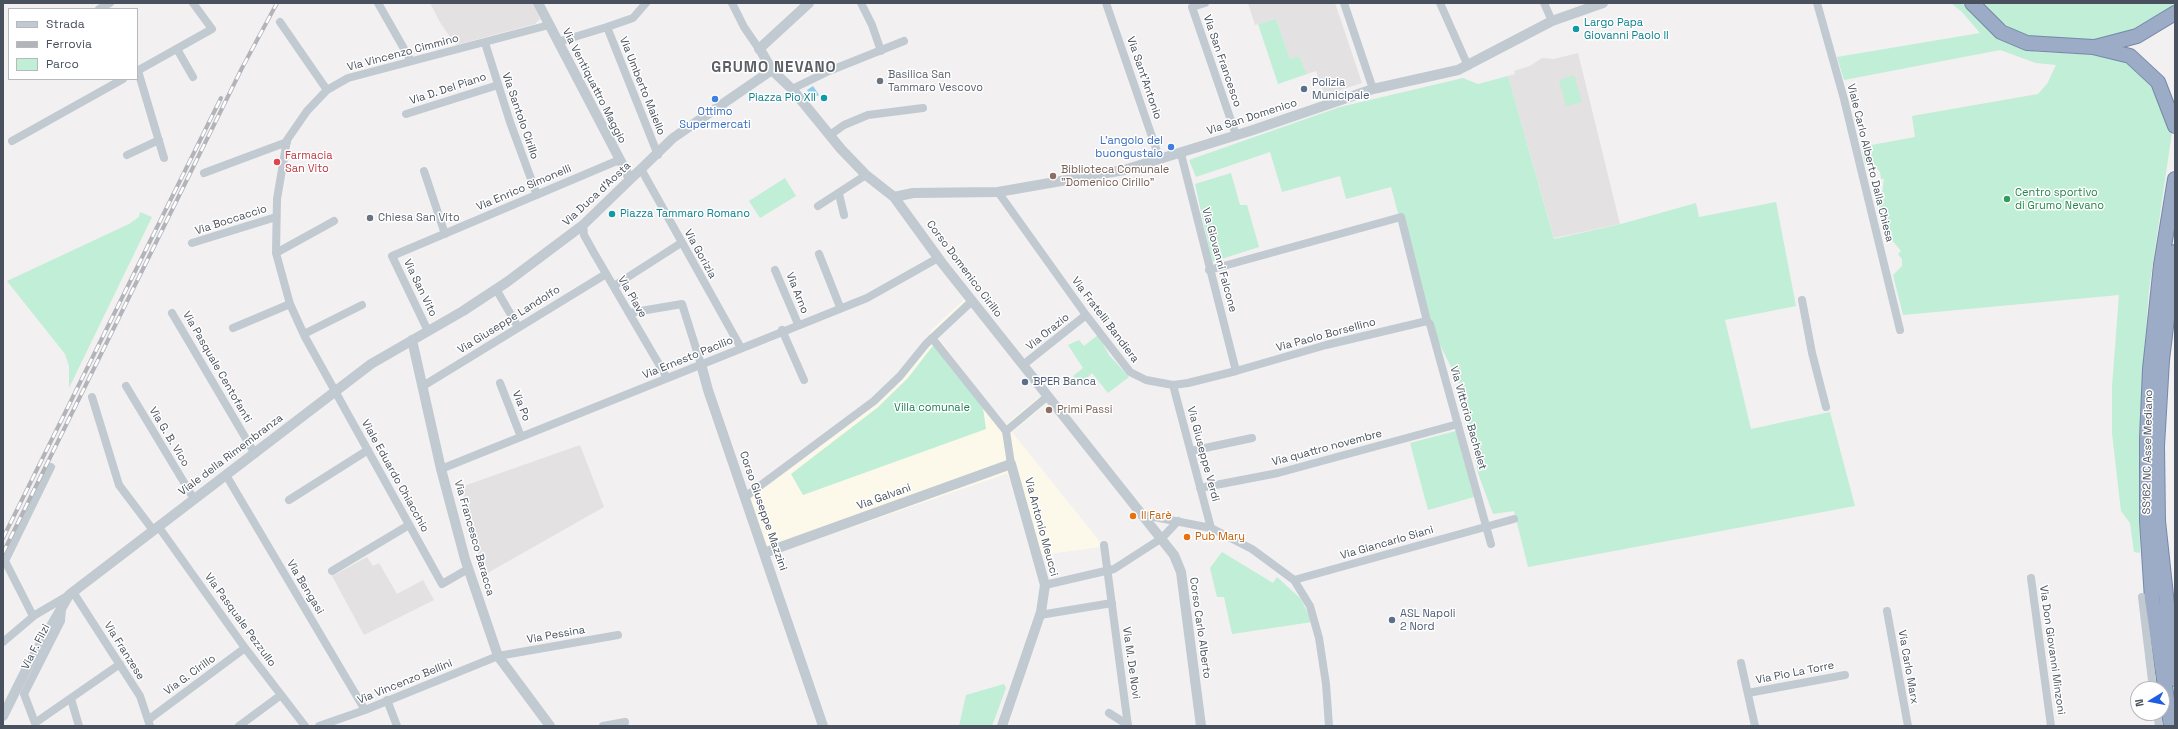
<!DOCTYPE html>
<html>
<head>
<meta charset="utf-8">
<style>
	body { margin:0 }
	#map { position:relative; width:2178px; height:729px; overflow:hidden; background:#f2f0f0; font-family:"Space Grotesk",sans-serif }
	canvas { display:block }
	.frame { position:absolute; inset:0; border:4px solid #48515d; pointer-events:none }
	.legend { position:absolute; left:8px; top:8px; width:130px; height:72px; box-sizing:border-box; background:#fff; border:1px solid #b6b9be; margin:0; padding:5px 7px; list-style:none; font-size:12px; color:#48515d }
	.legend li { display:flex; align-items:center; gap:8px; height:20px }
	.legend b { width:20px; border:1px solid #b6b9be }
	.north { position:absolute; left:2130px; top:681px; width:40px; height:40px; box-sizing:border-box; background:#fff; border:1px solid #b6b9be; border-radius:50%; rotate:260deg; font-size:11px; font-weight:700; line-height:16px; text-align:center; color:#48515d }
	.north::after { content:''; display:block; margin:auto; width:14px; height:18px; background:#1d5fdf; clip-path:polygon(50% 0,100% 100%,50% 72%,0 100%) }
</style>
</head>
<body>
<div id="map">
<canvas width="2178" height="729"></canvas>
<div class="frame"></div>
<ul class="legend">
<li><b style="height:5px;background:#c1c9d1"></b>Strada</li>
<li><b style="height:5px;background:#b2b4ba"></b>Ferrovia</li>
<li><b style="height:11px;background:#c0eed6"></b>Parco</li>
</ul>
<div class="north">N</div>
</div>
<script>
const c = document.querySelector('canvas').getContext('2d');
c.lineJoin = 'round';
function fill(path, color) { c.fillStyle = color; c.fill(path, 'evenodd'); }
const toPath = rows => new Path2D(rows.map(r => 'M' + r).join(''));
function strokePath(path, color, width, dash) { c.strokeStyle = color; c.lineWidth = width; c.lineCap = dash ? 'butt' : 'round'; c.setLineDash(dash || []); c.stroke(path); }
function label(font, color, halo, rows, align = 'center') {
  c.font = font + ' "Space Grotesk",sans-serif'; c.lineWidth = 3; c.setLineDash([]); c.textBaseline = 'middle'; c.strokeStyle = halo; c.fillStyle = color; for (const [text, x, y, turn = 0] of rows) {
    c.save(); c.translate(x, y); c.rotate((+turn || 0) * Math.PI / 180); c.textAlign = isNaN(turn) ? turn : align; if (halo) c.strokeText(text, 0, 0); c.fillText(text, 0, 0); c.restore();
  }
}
fill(toPath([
	[966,298,972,306,937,336,1005,425,1039,397,1045,405,1012,432,1101,543,1101,547,1034,556,1008,475,1006,474,769,556,746,492,873,397,922,347,932,329]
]), '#fcf8ea');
fill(toPath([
	[430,3,533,3,540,19,535,24,456,45,441,24],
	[1248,3,1335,3,1362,83,1325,95,1316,71,1307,74,1299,56,1290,59,1276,19,1255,25],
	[1578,53,1620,224,1554,238,1508,76,1515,74,1514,71,1530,66,1542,58,1554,59],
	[580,445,604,507,484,575,461,487],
	[367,557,373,566,379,563,397,594,423,580,434,600,364,635,332,576]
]), '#e3e1e2');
fill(toPath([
	[1951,3,1962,3,1983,23,2024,48,2036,52,2104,55,2125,62,2142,74,2155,87,2172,132,2149,290,2142,379,2139,453,2140,553,2134,552,2130,523,2121,511,2112,433,2112,387,2119,295,1903,315,1893,275,1902,266,1902,259,1898,254,1901,251,1886,233,1880,217,1879,202,1881,202,1884,179,1881,179,1880,172,1875,166,1871,163,1865,164,1861,147,1915,137,1912,116,2038,94,2047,84,2056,65,2036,63,2000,50,1844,80,1837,57,1980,33,1962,12],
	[1982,3,2175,3,2175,9,2171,13,2110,41,2044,41,2027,36,2007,26,1994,17],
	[1276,19,1290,59,1299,56,1307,74,1278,84,1258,24],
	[1574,75,1582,102,1566,106,1559,80],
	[1508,76,1554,239,1621,224,1696,203,1699,217,1776,202,1796,306,1725,320,1751,429,1830,412,1855,506,1528,567,1514,511,1493,514,1478,473,1461,387,1426,317,1391,187,1346,199,1340,176,1282,192,1270,152,1196,177,1189,160,1340,107,1463,78,1478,84],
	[1231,173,1240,205,1247,205,1259,247,1212,262,1195,184],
	[785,178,796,196,760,218,749,201],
	[140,212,152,217,69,388,69,366,65,354,7,281,129,224,139,217],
	[1098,335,1109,355,1129,377,1108,393,1092,373,1080,385,1073,376,1083,368,1068,345,1079,340,1084,346],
	[935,343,983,408,986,429,803,495,791,474,877,408,908,378],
	[1456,431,1474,497,1428,510,1410,443],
	[1222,552,1273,583,1277,577,1301,599,1312,622,1232,634,1224,597,1217,597,1210,568],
	[1004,684,1006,688,992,726,959,726,966,695]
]), '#c0eed6');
fill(toPath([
	[813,86,819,95,813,98,807,90]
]), '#8eceea');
const trunk = toPath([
	[1972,3,2001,32,2027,43,2093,47,2130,56,2158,82,2175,126],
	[2095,47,2137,36,2175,13],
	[2175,252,2162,360,2157,446,2158,521,2175,679],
	[2171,726,2152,599,2147,521,2147,438,2150,369,2161,265,2175,179]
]);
strokePath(trunk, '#7488a9', 16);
strokePath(toPath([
	[378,3,411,61],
	[732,3,744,27,759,49],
	[861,3,872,25,881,51],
	[1106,3,1160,160],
	[1205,3,1192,7,1236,135],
	[1344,3,1373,89],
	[1440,3,1468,66],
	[1544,3,1552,21],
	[1817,3,1844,99,1900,330],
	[99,9,110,3],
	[280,22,327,90],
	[607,27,633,18,646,3],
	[558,42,607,27,658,155],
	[485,43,510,122,537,195],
	[177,49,193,77],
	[137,71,212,29,193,3],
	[138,71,164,158],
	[792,89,829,71,904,41],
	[406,114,498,85],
	[830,135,844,125,868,115,923,108],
	[12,141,123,79],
	[1181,154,1236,371],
	[127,155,159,140],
	[641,169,741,348],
	[424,171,445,234],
	[204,173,287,142],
	[998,192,1086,315,1130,372,1146,380,1173,385,1188,383,1236,371,1326,345,1427,321,1430,324,1491,544],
	[839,194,844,215],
	[818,206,866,175],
	[583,225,584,235,594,253,667,378],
	[192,243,276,217],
	[276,253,334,221],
	[819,254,840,307],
	[775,270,798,324],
	[1209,270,1401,217,1427,321],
	[614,286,681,243],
	[496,289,518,327],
	[1802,300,1812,353,1826,407],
	[172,313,255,454],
	[629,313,682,304,701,364],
	[233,328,290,304],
	[782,330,804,380],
	[428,331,392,256,619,160],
	[304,334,362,305],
	[932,338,1006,431],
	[1023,365,1086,315],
	[500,383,521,437],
	[1173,385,1211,528],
	[126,386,194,499],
	[423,386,606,274],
	[92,397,119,485,153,530],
	[1006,431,1048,396],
	[1006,431,1011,464],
	[1191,451,1252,438],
	[441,469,867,298,938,258],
	[226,475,365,710],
	[1200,488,1278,473,1458,424],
	[745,497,874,401,900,376,926,344,972,301],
	[289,500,368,450],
	[1144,515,1211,528,1252,549,1294,580,1310,606,1319,638,1326,684,1329,726],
	[158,526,245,648,305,726],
	[1104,545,1128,726],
	[468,569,442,584,305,337,290,304,276,253,277,199,287,140,307,111,327,90,348,78,549,25],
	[332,571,409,525],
	[2031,578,2051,726],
	[1294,580,1514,519],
	[1045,585,1114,569,1162,538,1178,521],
	[73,592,140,696,150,726],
	[2142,597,2153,689],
	[62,608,61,621,24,694,35,723,120,664],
	[1887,611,1908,726],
	[1040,615,1112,603],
	[33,616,5,561,51,467],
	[3,642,35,615,69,595],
	[1741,663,1755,726],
	[1748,693,1845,675],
	[71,699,79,726],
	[387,700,397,726],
	[1109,713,1128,725],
	[2157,713,2159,726],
	[148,720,245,648],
	[239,726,281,695],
	[319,726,365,710,498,656,618,635],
	[603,726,625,722]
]), '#c1c9d1', 8);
strokePath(toPath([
	[538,3,630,179],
	[809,3,759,49,761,51,772,70,792,89,841,149,866,175,894,197,942,263,1174,555,1181,572,1201,726],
	[894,197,913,193,998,192,1124,170,1253,130,1373,89,1458,70,1552,21,1603,3],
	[412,340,441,469,465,559,498,656,550,726],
	[701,364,708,390,823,726],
	[764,553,1011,464,1045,585,1041,612,1002,726],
	[3,716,28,666,69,595,371,364,463,311,507,282,583,225,673,138,772,70]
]), '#c1c9d1', 10);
strokePath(trunk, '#9cacc6', 14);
const rail = toPath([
	[3,538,221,98],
	[3,553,242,68,277,3]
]);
strokePath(rail, '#b2b4ba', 4);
strokePath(rail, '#fff', 2.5, [8]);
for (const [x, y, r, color] of [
	[1576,29,4,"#0f9aa8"],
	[880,81,4,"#6b7280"],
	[1304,89,4,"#5c6f8a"],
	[824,98,4,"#0f9aa8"],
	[715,99,4,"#3f7fe0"],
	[1171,147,4,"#3f7fe0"],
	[277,162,4,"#e0444e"],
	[1053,176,4,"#8d6e63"],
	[2007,199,4,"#2e9e5b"],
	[612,214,4,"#0f9aa8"],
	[370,218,4,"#6b7280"],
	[1025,382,4,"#5c6f8a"],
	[1049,410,4,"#8d6e63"],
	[1133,516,4,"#e8710a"],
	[1187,537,4,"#e8710a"],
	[1392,620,4,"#5c6f8a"]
]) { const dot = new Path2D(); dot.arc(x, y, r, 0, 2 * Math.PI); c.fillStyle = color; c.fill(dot); strokePath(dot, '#fff', 1.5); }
label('11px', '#0d838f', '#fff', [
	["Largo Papa",1584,23],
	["Giovanni Paolo II",1584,36],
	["Piazza Pio XII",816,98,"right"],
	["Piazza Tammaro Romano",620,214]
], 'left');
label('11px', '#48515d', '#fff', [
	["Via Vincenzo Cimmino",403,53,-15],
	["Via San Francesco",1222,61,71],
	["Via Sant'Antonio",1144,78,71],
	["Via Ventiquattro Maggio",594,86,63],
	["Via Umberto Maiello",642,86,68],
	["Via D. Del Piano",448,89,-18],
	["Via Santolo Cirillo",520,116,71],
	["Via San Domenico",1252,117,-18],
	["Viale Carlo Alberto Dalla Chiesa",1870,163,76],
	["Via Enrico Simonelli",524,188,-23],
	["Via Duca d'Aosta",597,194,-43],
	["Via Boccaccio",231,220,-18],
	["Via Gorizia",700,254,61],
	["Via Giovanni Falcone",1219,260,75],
	["Corso Domenico Cirillo",964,269,53],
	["Via San Vito",420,288,64],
	["Via Arno",797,293,68],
	["Via Piave",632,297,60],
	["Via Giuseppe Landolfo",509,320,-32],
	["Via Fratelli Bandiera",1105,320,53],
	["Via Orazio",1048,332,-39],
	["Via Paolo Borsellino",1326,335,-15],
	["Via Ernesto Pacilio",688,358,-22],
	["Via Pasquale Centofanti",217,367,60],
	["Via Po",521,406,69],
	["Via Vittorio Bachelet",1468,418,74],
	["Via G. B. Vico",169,437,59],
	["Via quattro novembre",1327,448,-15],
	["SS162 NC Asse Mediano",2148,452,-89],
	["Via Giuseppe Verdi",1203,454,75],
	["Viale della Rimembranza",231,455,-37],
	["Viale Eduardo Chiacchio",395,476,61],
	["Via Galvani",884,497,-20],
	["Corso Giuseppe Mazzini",763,511,71],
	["Via Antonio Meucci",1041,527,75],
	["Via Francesco Baracca",474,538,74],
	["Via Giancarlo Siani",1387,543,-16],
	["Via Bengasi",305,587,59],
	["Via Pasquale Pezzullo",240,620,54],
	["Corso Carlo Alberto",1200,628,82],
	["Via Pessina",556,635,-10],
	["Via F. Filzi",36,647,-63],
	["Via Don Giovanni Minzoni",2052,650,82],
	["Via Franzese",124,651,58],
	["Via M. De Novi",1131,663,82],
	["Via Carlo Marx",1908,667,80],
	["Via Pio La Torre",1795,673,-11],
	["Via G. Cirillo",190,675,-36],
	["Via Vincenzo Bellini",405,682,-22]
]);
label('11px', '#5b616d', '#fff', [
	["Basilica San",888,75],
	["Tammaro Vescovo",888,88],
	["Chiesa San Vito",378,218]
], 'left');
label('11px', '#4e5e75', '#fff', [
	["Polizia",1312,83],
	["Municipale",1312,96],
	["BPER Banca",1033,382],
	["ASL Napoli",1400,614],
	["2 Nord",1400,627]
], 'left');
label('11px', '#366cbe', '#fff', [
	["Ottimo",715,112],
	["Supermercati",715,125],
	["L'angolo del",1163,141,"right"],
	["buongustaio",1163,154,"right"]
]);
label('11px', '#be3a42', '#fff', [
	["Farmacia",285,156],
	["San Vito",285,169]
], 'left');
label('11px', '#785e54', '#fff', [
	["Biblioteca Comunale",1061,170],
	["\"Domenico Cirillo\"",1061,183],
	["Primi Passi",1057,410]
], 'left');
label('11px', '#27864d', '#fff', [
	["Centro sportivo",2015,193],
	["di Grumo Nevano",2015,206]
], 'left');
label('11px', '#197e55', '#fff', [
	["Villa comunale",932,408]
]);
label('11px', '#c56008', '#fff', [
	["Il Farè",1141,516],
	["Pub Mary",1195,537]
], 'left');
c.letterSpacing = '1px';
label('bold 15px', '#5c5f65', '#fff', [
	["GRUMO NEVANO",774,68]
]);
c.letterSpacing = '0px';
</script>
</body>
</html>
